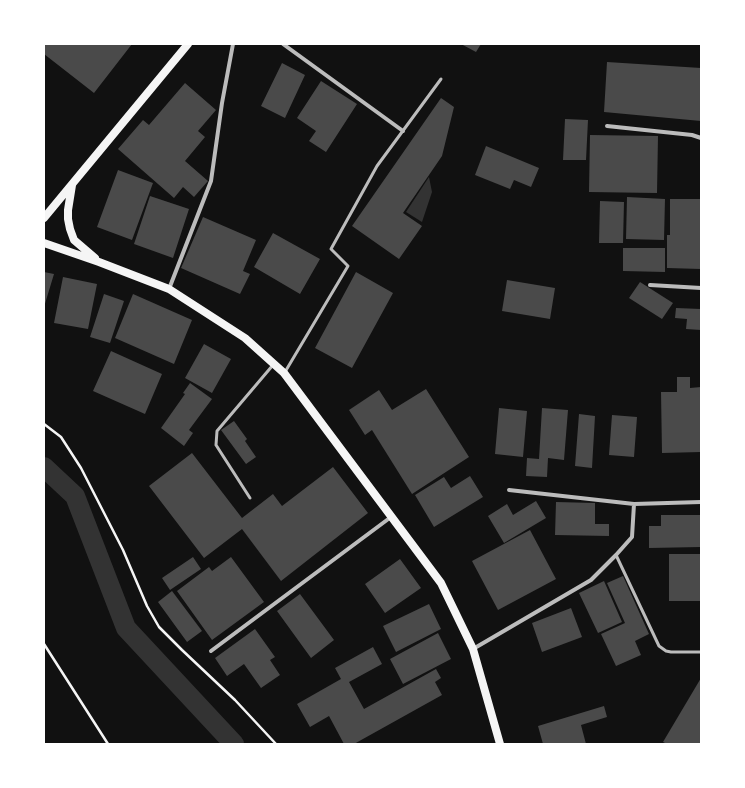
<!DOCTYPE html>
<html>
<head>
<meta charset="utf-8">
<style>
	body { margin:0 }
	#map { position:relative; width:745px; height:788px; overflow:hidden; background:#111; font-family:Manrope,sans-serif }
	canvas { display:block }
	.frame { position:absolute; inset:0; border:45px solid #fff; pointer-events:none }
</style>
</head>
<body>
<div id="map">
<canvas width="745" height="788"></canvas>
<div class="frame"></div>
</div>
<script>
const c = document.querySelector('canvas').getContext('2d');
c.lineJoin = 'round';
function fill(path, color) { c.fillStyle = color; c.fill(path, 'evenodd'); }
const toPath = rows => new Path2D(rows.map(r => 'M' + r).join(''));
function strokePath(path, color, width, dash) { c.strokeStyle = color; c.lineWidth = width; c.lineCap = dash ? 'butt' : 'round'; c.setLineDash(dash || []); c.stroke(path); }
fill(toPath([
	[429,177,432,192,422,222,406,212]
]), '#333');
strokePath(toPath([
	[44,467,75,496,126,628,234,744]
]), '#333', 20);
fill(toPath([
	[44,44,132,44,94,93,44,54],
	[461,44,481,44,476,52],
	[607,62,701,68,701,121,604,112],
	[282,63,305,75,285,118,261,106],
	[321,81,357,104,326,152,309,141,316,131,297,118],
	[185,83,216,110,198,131,205,137,185,161,208,181,194,197,183,187,174,198,118,149,143,120,149,125],
	[441,98,454,107,442,156,403,213,422,226,399,259,352,226],
	[565,119,588,120,586,160,563,160],
	[590,135,658,136,657,193,589,192],
	[486,146,539,168,531,187,514,180,510,189,475,175],
	[118,170,153,183,132,240,97,227],
	[150,196,189,209,173,258,134,244],
	[627,197,665,199,664,240,626,239],
	[670,199,701,199,701,269,667,268,667,235,670,235],
	[600,201,624,202,623,243,599,243],
	[203,217,256,240,243,271,250,274,240,294,181,268],
	[273,233,320,259,300,294,254,267],
	[623,248,665,248,665,272,623,271],
	[44,272,54,274,44,307],
	[356,272,393,293,352,368,315,348],
	[63,277,97,284,88,329,54,323],
	[507,280,555,288,550,319,502,311],
	[640,282,673,303,662,319,629,298],
	[104,294,124,301,110,343,90,337],
	[133,294,192,320,174,364,115,338],
	[676,308,701,309,701,330,686,329,687,319,675,318],
	[204,344,231,359,212,393,185,378],
	[111,351,162,374,145,414,93,391],
	[677,377,690,377,690,388,701,387,701,452,662,453,661,392,677,392],
	[190,383,212,399,189,430,193,433,184,446,161,428,185,394,183,393],
	[426,389,469,457,412,494,372,430,365,435,349,410,379,390,392,410],
	[499,408,527,411,523,457,495,454],
	[542,408,568,410,564,460,548,458,547,477,526,476,527,458,539,459],
	[579,414,595,416,592,468,575,466],
	[612,415,637,417,634,457,609,455],
	[234,421,247,439,245,441,256,457,246,464,221,430],
	[192,453,242,518,273,494,282,506,333,467,368,513,281,581,242,529,204,558,149,486],
	[470,476,483,497,434,527,415,495,444,477,451,488],
	[536,501,546,518,504,543,488,516,507,504,513,515],
	[556,502,595,503,595,524,609,524,609,536,555,535],
	[661,515,701,515,701,547,649,548,649,526,661,526],
	[530,530,556,579,498,610,472,561],
	[669,554,701,554,701,601,669,601],
	[193,557,201,569,170,590,162,578],
	[231,557,264,602,212,640,177,591,209,567,212,571],
	[400,559,421,588,385,613,365,584],
	[623,576,649,634,635,641,641,655,616,666,601,634,625,623,607,583],
	[604,581,622,622,598,633,579,593],
	[172,591,202,631,187,642,158,602],
	[300,594,334,640,311,658,277,611],
	[429,604,441,629,396,652,383,626],
	[571,608,582,637,542,652,532,623],
	[255,629,275,657,270,660,280,675,261,688,244,664,227,676,215,658],
	[438,633,451,659,403,684,390,659],
	[373,647,382,664,349,682,364,709,436,669,441,678,435,682,442,695,354,744,344,744,329,716,310,727,297,704,341,679,335,668],
	[701,678,701,744,667,744,663,742],
	[604,706,607,717,581,725,586,744,543,744,538,726]
]), '#4a4a4a');
strokePath(toPath([
	[44,424,61,437,81,468,123,550,147,606,159,627,182,650,235,700,276,744],
	[44,644,108,744]
]), '#f5f5f5', 2.5);
strokePath(toPath([
	[285,372,348,266,331,249,377,166,441,79],
	[250,498,216,445,217,431,273,365],
	[616,555,659,646,666,651,671,652,701,652]
]), '#bcbcbc', 3);
strokePath(toPath([
	[283,44,403,131],
	[607,126,692,135,701,138],
	[650,285,701,288],
	[169,289,211,181,222,103,233,44],
	[509,490,634,504],
	[473,649,591,580,616,555,632,537,634,504,701,502],
	[211,651,391,517]
]), '#bcbcbc', 4);
strokePath(toPath([
	[72,185,68,210,68,219,70,229,74,240,95,258],
	[44,218,188,44],
	[44,243,99,262,169,289,245,338,284,373,441,583,473,649,500,744]
]), '#f5f5f5', 8);
</script>
</body>
</html>
